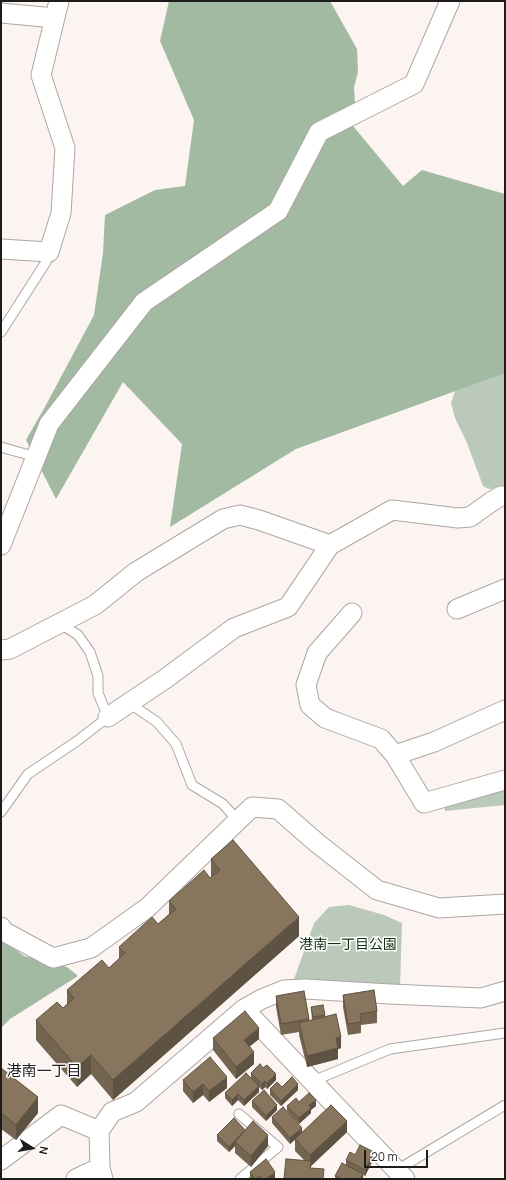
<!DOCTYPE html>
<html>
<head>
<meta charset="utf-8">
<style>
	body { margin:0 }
	#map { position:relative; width:506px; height:1180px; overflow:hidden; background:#fbf4f0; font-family:Manrope,sans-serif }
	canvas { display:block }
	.frame { position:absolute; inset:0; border:2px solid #1e1c1b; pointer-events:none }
	.north { position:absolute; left:12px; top:1128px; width:40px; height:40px; -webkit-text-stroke:3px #fff; paint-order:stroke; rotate:101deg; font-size:11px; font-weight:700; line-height:16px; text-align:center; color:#1e1c1b }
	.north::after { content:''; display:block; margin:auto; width:14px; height:18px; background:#1e1c1b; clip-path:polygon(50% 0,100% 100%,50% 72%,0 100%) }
	.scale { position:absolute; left:364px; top:1150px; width:64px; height:18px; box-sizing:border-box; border:2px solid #1e1c1b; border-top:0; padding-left:5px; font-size:12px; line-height:14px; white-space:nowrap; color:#1e1c1b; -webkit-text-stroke:3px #fff; paint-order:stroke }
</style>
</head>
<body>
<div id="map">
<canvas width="506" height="1180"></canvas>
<div class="frame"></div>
<div class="north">N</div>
<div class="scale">20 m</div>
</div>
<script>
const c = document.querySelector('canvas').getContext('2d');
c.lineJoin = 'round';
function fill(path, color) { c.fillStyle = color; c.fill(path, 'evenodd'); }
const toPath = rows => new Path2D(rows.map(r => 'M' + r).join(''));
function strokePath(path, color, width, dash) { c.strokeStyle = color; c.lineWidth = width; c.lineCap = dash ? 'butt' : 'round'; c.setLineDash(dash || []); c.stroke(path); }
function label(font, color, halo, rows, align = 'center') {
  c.font = font + ' Manrope,"Noto Sans JP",sans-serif'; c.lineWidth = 3; c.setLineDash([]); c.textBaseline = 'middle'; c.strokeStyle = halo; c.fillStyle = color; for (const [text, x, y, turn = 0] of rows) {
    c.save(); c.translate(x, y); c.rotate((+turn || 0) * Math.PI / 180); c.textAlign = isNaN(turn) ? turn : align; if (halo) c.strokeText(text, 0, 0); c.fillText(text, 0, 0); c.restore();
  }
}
fill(toPath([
	[505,371,505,488,489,489,483,486,467,443,455,418,451,403,458,382],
	[505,784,505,805,445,811,443,802],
	[349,905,384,915,402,923,400,987,293,982,314,923,329,907]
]), '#bbc9bb');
fill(toPath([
	[169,1,330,1,357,49,358,72,354,87,355,103,353,126,403,186,422,170,505,194,505,373,296,449,170,527,182,444,123,382,56,499,26,440,46,405,94,315,103,253,105,215,155,190,185,186,194,120,160,41],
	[1,938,24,956,67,967,78,976,10,1019,1,1028]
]), '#a2b9a2');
const lane = toPath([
	[1,332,46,262,49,252],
	[1,447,36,457],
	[129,703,157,722,176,744,192,785,223,804,238,821],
	[1,812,28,774,77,741,108,717,98,693,98,676,90,652,78,635,59,623],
	[313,1081,390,1049,505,1033],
	[239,1114,278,1147,240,1179],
	[397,1170,505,1105]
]);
const street = toPath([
	[1,13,55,18],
	[1,249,49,252,61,213,65,148,41,75,59,1],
	[1,545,49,424,144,302,278,211,319,132,414,84,450,1],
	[457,609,505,589],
	[352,613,317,653,306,685,310,705,325,718,381,739,395,755,424,803,505,780],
	[1,650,10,649,95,605,136,572,223,519,240,515,259,520,330,545],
	[108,717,165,679,234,628,288,607,330,545,392,510,458,518,470,517,491,502,501,496,505,496],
	[395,755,434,742,505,710],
	[1,927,3,931,53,958,91,948,147,908,252,807,278,809,317,843,377,890,439,908,505,904],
	[244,1009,405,1179],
	[1,1160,61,1115,99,1131],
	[76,1179,86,1174,100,1168],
	[103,1179,100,1168,99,1131,112,1112,136,1102,244,1009,262,999,284,990,305,989,390,994,481,998,505,991]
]);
strokePath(lane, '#ada7a3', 11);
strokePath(street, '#ada7a3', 21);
strokePath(lane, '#fff', 9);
strokePath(street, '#fff', 19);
fill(toPath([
	[211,859,299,936,113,1100,91,1074,77,1087,36,1040,36,1020,63,1008,67,1004,67,990,109,968,119,959,119,947,158,924,169,914,169,901,211,878],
	[343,995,377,1011,377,1023,361,1025,361,1033,348,1035,343,1007],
	[276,996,309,1019,309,1021,312,1020,311,1007,325,1015,325,1017,341,1048,338,1049,338,1059,307,1067,299,1035,299,1032,281,1035,276,1007],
	[213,1038,259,1039,250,1046,254,1064,236,1079,213,1050],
	[1,1068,38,1113,16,1140,1,1129],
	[251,1073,276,1080,267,1089,265,1087,262,1090,259,1087,259,1092,244,1106,238,1100,232,1106,225,1098,225,1093,251,1078],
	[183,1080,227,1088,209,1102,203,1095,193,1103,183,1091],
	[282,1087,298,1090,281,1106,270,1095,270,1089],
	[252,1101,277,1110,266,1121,252,1107],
	[299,1102,316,1106,311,1110,311,1113,299,1124,287,1111,287,1106],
	[272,1117,302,1133,347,1132,311,1166,311,1168,324,1179,284,1179,305,1161,295,1151,295,1139,290,1144,272,1123],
	[245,1130,268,1146,251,1167,235,1153,235,1146,229,1152,217,1141,217,1135],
	[355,1155,374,1158,365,1176,363,1175,363,1179,335,1179,335,1176,346,1165,346,1160],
	[250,1172,275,1178,274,1179,251,1179,250,1178]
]), '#746551');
fill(toPath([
	[299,917,299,936,113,1100,113,1080],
	[259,1028,259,1039,244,1051,244,1040],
	[341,1037,341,1048,338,1049,338,1059,307,1067,307,1056,336,1038],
	[254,1052,254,1064,236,1079,236,1067],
	[91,1055,91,1074,77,1087,77,1067],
	[276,1074,276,1080,267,1089,267,1083],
	[227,1077,227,1088,209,1102,209,1091],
	[265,1081,265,1087,262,1090,262,1084],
	[203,1084,203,1095,193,1103,193,1092],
	[298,1084,298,1090,281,1106,281,1101],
	[259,1086,259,1092,244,1106,244,1100],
	[238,1094,238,1100,232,1106,232,1100],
	[38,1097,38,1113,16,1140,16,1125],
	[316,1100,316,1106,311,1110,311,1113,299,1124,299,1118,309,1105],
	[277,1105,277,1110,266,1121,266,1116],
	[347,1121,347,1132,311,1166,310,1179,310,1155],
	[302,1128,302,1134,290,1144,290,1138],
	[245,1130,235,1142,235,1146,229,1152,229,1147],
	[268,1135,268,1146,251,1167,251,1156],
	[374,1152,374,1158,365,1176,365,1170],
	[275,1172,275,1178,274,1179,266,1179],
	[363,1174,363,1179,360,1179]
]), '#5e5242');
const building = toPath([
	[233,840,299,917,113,1080,91,1055,77,1067,36,1020,57,1002,63,1008,74,998,67,990,102,960,109,968,125,953,119,947,152,917,158,924,176,909,169,901,204,870,210,878,220,870,211,859,233,840],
	[374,990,377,1011,360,1014,361,1022,348,1024,343,995,374,990],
	[304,991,309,1019,281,1024,276,996,304,991],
	[323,1005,325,1015,313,1017,311,1007,323,1005],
	[245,1011,259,1028,244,1040,254,1052,236,1067,213,1038,245,1011],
	[336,1014,341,1037,336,1038,338,1048,307,1056,299,1023,336,1014],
	[210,1057,227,1077,209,1091,203,1084,193,1092,183,1080,210,1057],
	[260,1064,263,1068,267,1065,276,1074,267,1083,265,1081,262,1084,251,1073,260,1064],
	[1,1068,38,1097,16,1125,1,1113,1,1068],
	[246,1073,259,1086,244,1100,238,1094,232,1100,225,1093,246,1073],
	[292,1077,298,1084,281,1101,270,1089,277,1082,282,1087,292,1077],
	[264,1090,277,1105,266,1116,252,1101,264,1090],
	[309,1093,316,1100,309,1105,311,1108,299,1118,287,1106,296,1098,299,1102,309,1093],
	[331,1105,347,1121,310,1155,295,1139,331,1105],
	[283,1107,302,1128,290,1138,272,1117,283,1107],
	[234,1118,245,1130,229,1147,217,1135,234,1118],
	[253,1121,268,1135,251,1156,235,1142,253,1121],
	[360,1145,374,1152,365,1170,346,1160,350,1152,355,1155,360,1145],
	[266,1159,275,1172,266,1179,262,1179,260,1176,255,1179,250,1172,266,1159],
	[286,1159,311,1161,310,1168,324,1169,323,1179,284,1179,286,1159],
	[342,1163,363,1174,360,1179,342,1179,335,1176,342,1163]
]);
fill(building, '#87755e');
strokePath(building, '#5e5242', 1);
label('14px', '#0e3211', '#fff', [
	["港南一丁目公園",348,945]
]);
label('15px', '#1e1c1b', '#fff', [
	["港南一丁目",44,1072]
]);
</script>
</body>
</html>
